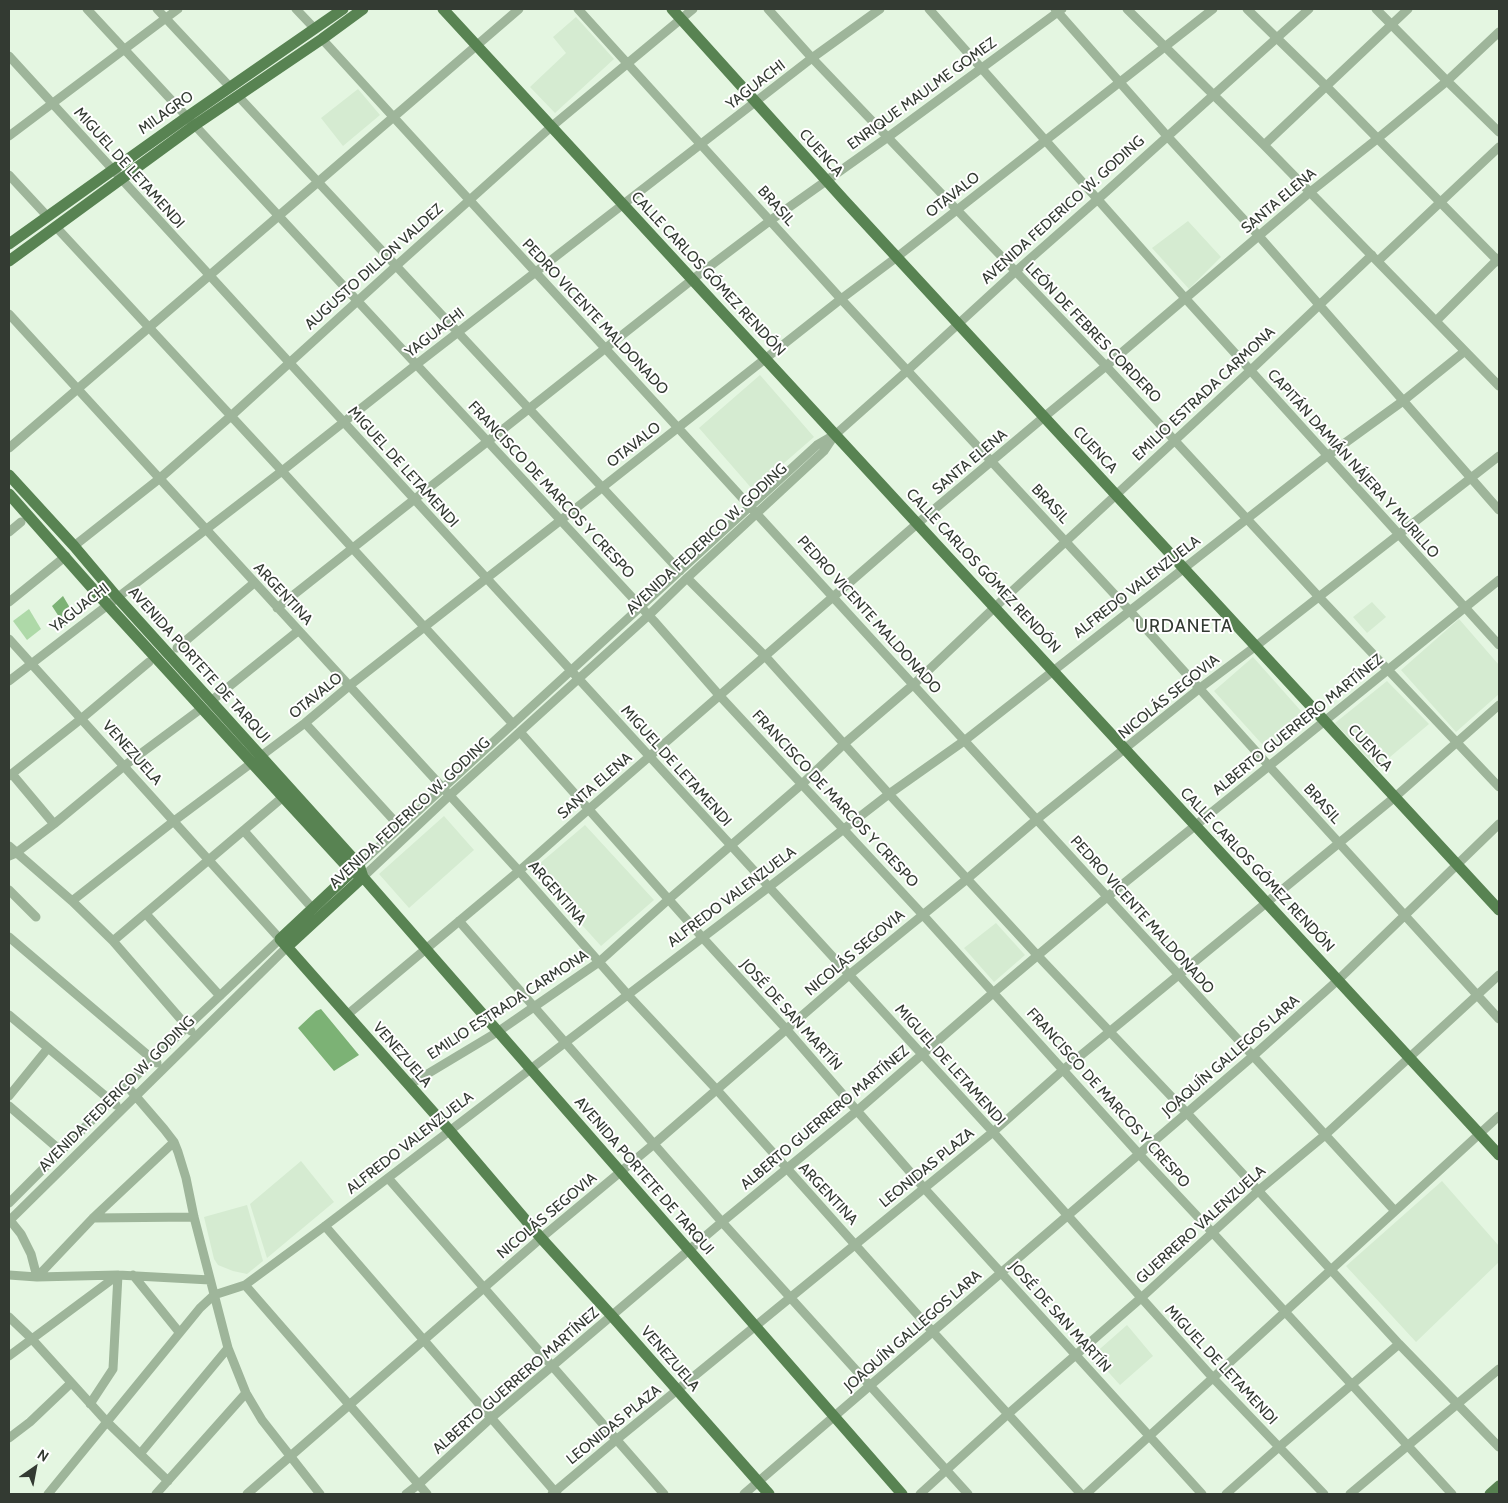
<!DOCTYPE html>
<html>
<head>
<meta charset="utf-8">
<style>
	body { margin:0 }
	#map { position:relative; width:1508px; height:1503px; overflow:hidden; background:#e4f6e1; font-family:Cabin,sans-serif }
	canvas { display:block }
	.frame { position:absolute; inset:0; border:10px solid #333a32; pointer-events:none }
	.north { position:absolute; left:10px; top:1443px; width:50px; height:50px; -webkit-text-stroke:4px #fff; paint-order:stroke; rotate:33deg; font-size:14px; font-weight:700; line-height:20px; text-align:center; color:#333a32 }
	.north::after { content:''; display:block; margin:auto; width:18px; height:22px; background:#333a32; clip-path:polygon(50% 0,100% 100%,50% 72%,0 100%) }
</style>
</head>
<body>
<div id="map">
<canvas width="1508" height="1503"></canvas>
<div class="frame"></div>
<div class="north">N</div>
</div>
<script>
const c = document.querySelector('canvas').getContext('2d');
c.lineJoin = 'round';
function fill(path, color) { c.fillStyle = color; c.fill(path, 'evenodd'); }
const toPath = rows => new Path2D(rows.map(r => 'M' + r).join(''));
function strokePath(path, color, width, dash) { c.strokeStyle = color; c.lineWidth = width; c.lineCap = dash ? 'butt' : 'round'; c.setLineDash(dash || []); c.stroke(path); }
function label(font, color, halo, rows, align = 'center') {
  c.font = font + ' Cabin,sans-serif'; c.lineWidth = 4; c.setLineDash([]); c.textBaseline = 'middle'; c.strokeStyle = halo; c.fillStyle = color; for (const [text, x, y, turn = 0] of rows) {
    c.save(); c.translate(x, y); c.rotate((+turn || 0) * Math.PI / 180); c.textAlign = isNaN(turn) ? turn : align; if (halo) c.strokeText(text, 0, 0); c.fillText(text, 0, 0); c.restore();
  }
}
fill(toPath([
	[576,17,614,59,555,113,530,87,566,53,553,37],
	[358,89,380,115,343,146,321,118],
	[1188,221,1221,257,1189,289,1152,248],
	[760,375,814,437,753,490,699,428],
	[1372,602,1386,617,1367,633,1353,617],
	[1459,619,1499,665,1499,694,1456,732,1401,670],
	[1253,657,1309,720,1271,754,1214,691],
	[1387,681,1429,724,1377,768,1335,723],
	[444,816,474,850,409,908,379,874],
	[585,825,654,900,601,946,532,870],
	[996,923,1025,955,994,982,964,948],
	[301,1161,334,1202,267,1258,250,1204],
	[1442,1181,1499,1246,1499,1262,1416,1342,1346,1266],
	[247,1205,263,1261,247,1274,233,1271,218,1265,214,1259,204,1217],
	[1127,1325,1153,1356,1120,1385,1093,1355]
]), '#d5ebd1');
fill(toPath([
	[29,609,41,629,27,640,13,621]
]), '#aed9a8');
fill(toPath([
	[63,596,76,618,65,626,52,606],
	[321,1009,359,1055,334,1071,298,1028,316,1011]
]), '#7cb275');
strokePath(toPath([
	[87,9,654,621,719,695,923,915,1139,1154,1212,1232,1452,1494],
	[157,9,230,87],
	[296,9,315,29],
	[578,9,841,299,1129,610,1269,766,1499,1019],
	[768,9,812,58,1106,366,1319,597,1499,787],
	[929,9,1185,298,1499,645],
	[1055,9,1168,137,1258,235,1499,510],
	[1127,9,1264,145,1499,386],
	[1247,9,1326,86,1499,262],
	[1376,9,1447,81,1499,132],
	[322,39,1395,1211],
	[9,56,769,887,993,1132,1213,1378,1324,1494],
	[238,96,680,571],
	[9,136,178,9],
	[1264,145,1408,9],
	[9,175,48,217],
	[56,227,282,471,513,724],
	[1378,261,1499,147],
	[9,314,519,871,628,995,717,1090,933,1332,1081,1494],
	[1436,321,1499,258],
	[9,448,519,9],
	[9,532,21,522],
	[74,546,159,479,231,416,396,266,551,127,693,9],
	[687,578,765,656,889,794,1038,956,1187,1113,1399,1344,1499,1447],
	[9,602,66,556],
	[277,608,693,279,771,220,888,137,1062,9],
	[9,639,280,939,153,1059,9,1203],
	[177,648,254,583],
	[9,681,282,471,417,364,812,58,880,9],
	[211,701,298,631],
	[305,723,400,827],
	[520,732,702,937,787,1030,924,1188,1202,1494],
	[12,774,54,824],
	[9,776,81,719,149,662],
	[244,831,313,909],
	[9,846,72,901,113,941,191,1031],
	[9,856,16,853,54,824,124,766,202,708],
	[359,865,817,445,836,434,908,370,1015,272,1098,199,1309,9],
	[363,877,449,796,649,615,687,578,824,451,834,436],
	[9,890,36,917],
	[72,901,174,821,305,723,349,686,561,520,841,299,897,257,1213,9],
	[146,914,220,996],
	[459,921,722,1222,968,1494],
	[9,937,157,1063],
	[113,941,283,797],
	[9,1015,116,1105],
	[347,1015,519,871,589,809,918,523,1044,417,1106,366,1309,193,1377,139,1447,81,1499,32],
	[409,1085,499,1031,599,962,669,899,802,784,845,743,914,684,995,607,1253,368,1372,255],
	[127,1086,164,1129,174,1142,178,1152,186,1178,194,1217,228,1348,246,1393,262,1420,320,1494],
	[9,1096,48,1048],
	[9,1106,61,1151],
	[388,1178,664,1494],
	[93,1218,194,1217],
	[9,1219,21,1234,31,1254,37,1277],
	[9,1221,287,947],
	[325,1226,557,1494],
	[9,1275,37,1277,118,1275,210,1280],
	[133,1275,179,1332],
	[37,1277,93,1218,174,1142],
	[245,1285,427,1494],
	[9,1317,31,1338,107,1422,168,1481],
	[9,1356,118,1275],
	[90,1404,113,1369,118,1275],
	[9,1438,30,1422,71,1383],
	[140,1454,228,1348],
	[48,1494,200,1308,214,1295,245,1285,325,1226,769,887,889,794,964,741,1327,456,1403,401,1465,351],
	[156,1494,246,1393],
	[247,1494,541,1238,654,1144,849,975,967,879,1036,820,1200,688,1256,646,1499,456],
	[406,1494,419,1484,491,1418,722,1222,858,1110,993,993,1107,897,1499,580],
	[552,1494,616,1440,993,1132,1063,1070,1395,797,1499,705],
	[744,1494,1253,1056,1338,980,1499,824],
	[920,1494,1008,1414,1141,1298,1258,1191,1325,1135,1499,975],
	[1086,1494,1499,1116],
	[1226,1494,1279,1447,1399,1344],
	[1350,1494,1499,1369]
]), '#9eb59a', 9);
strokePath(toPath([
	[443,9,1499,1155],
	[672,9,844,200,1499,910],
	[9,244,187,117,343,9],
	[9,261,195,125,322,39,363,9],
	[9,475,74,546,117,597,359,865,363,877,902,1494],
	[9,494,93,589,283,797,352,872,357,874],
	[359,865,280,939,449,1130,541,1238,612,1316,769,1494],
	[287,947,363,877],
	[1490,1494,1499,1486]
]), '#588352', 11);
label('15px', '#333a32', '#fff', [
	["YAGUACHI",756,85,-38],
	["ENRIQUE MAULME GOMEZ",922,94,-36],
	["MILAGRO",166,113,-35],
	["CUENCA",821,153,48],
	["MIGUEL DE LETAMENDI",129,168,48],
	["OTAVALO",953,195,-38],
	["SANTA ELENA",1279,201,-40],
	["BRASIL",776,206,48],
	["AVENIDA FEDERICO W. GODING",1063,210,-42],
	["AUGUSTO DILLON VALDEZ",374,267,-42],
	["CALLE CARLOS GÓMEZ RENDÓN",708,274,47],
	["PEDRO VICENTE MALDONADO",595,317,47],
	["YAGUACHI",435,333,-38],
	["LEÓN DE FEBRES CORDERO",1093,333,46],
	["EMILIO ESTRADA CARMONA",1204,394,-43],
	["OTAVALO",634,445,-38],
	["CUENCA",1095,450,47],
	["SANTA ELENA",970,462,-40],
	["CAPITÁN DAMIÁN NÁJERA Y MURILLO",1353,464,48],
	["MIGUEL DE LETAMENDI",403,467,48],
	["FRANCISCO DE MARCOS Y CRESPO",551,490,47],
	["BRASIL",1050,504,47],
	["AVENIDA FEDERICO W. GODING",707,539,-43],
	["CALLE CARLOS GÓMEZ RENDÓN",983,571,47],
	["ALFREDO VALENZUELA",1137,587,-38],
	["ARGENTINA",283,594,47],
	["YAGUACHI",80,608,-38],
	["PEDRO VICENTE MALDONADO",869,615,48],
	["AVENIDA PORTETE DE TARQUI",199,665,48],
	["OTAVALO",316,696,-39],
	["NICOLÁS SEGOVIA",1169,697,-39],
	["ALBERTO GUERRERO MARTÍNEZ",1298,725,-39],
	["CUENCA",1370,748,47],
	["VENEZUELA",132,753,48],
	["MIGUEL DE LETAMENDI",676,766,48],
	["SANTA ELENA",595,786,-41],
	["FRANCISCO DE MARCOS Y CRESPO",835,799,47],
	["BRASIL",1322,804,48],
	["AVENIDA FEDERICO W. GODING",410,813,-43],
	["CALLE CARLOS GÓMEZ RENDÓN",1257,870,47],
	["ARGENTINA",557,893,49],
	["ALFREDO VALENZUELA",732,897,-37],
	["PEDRO VICENTE MALDONADO",1142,915,48],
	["NICOLÁS SEGOVIA",855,953,-40],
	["EMILIO ESTRADA CARMONA",508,1005,-33],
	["JOSÉ DE SAN MARTÍN",791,1015,48],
	["VENEZUELA",402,1055,49],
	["JOAQUÍN GALLEGOS LARA",1231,1056,-41],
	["MIGUEL DE LETAMENDI",950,1065,48],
	["AVENIDA FEDERICO W. GODING",117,1094,-45],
	["FRANCISCO DE MARCOS Y CRESPO",1108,1098,48],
	["ALBERTO GUERRERO MARTÍNEZ",825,1118,-40],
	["ALFREDO VALENZUELA",410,1143,-38],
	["LEONIDAS PLAZA",927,1168,-39],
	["AVENIDA PORTETE DE TARQUI",644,1176,49],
	["ARGENTINA",828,1194,47],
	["NICOLÁS SEGOVIA",547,1216,-40],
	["GUERRERO VALENZUELA",1201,1225,-42],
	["JOSÉ DE SAN MARTÍN",1060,1317,48],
	["JOAQUÍN GALLEGOS LARA",913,1331,-41],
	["VENEZUELA",670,1359,49],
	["MIGUEL DE LETAMENDI",1221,1365,47],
	["ALBERTO GUERRERO MARTÍNEZ",516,1381,-41],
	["LEONIDAS PLAZA",614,1425,-39]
]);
c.letterSpacing = '1px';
label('18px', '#333a32', '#fff', [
	["URDANETA",1184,627]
]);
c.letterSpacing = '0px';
</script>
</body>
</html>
